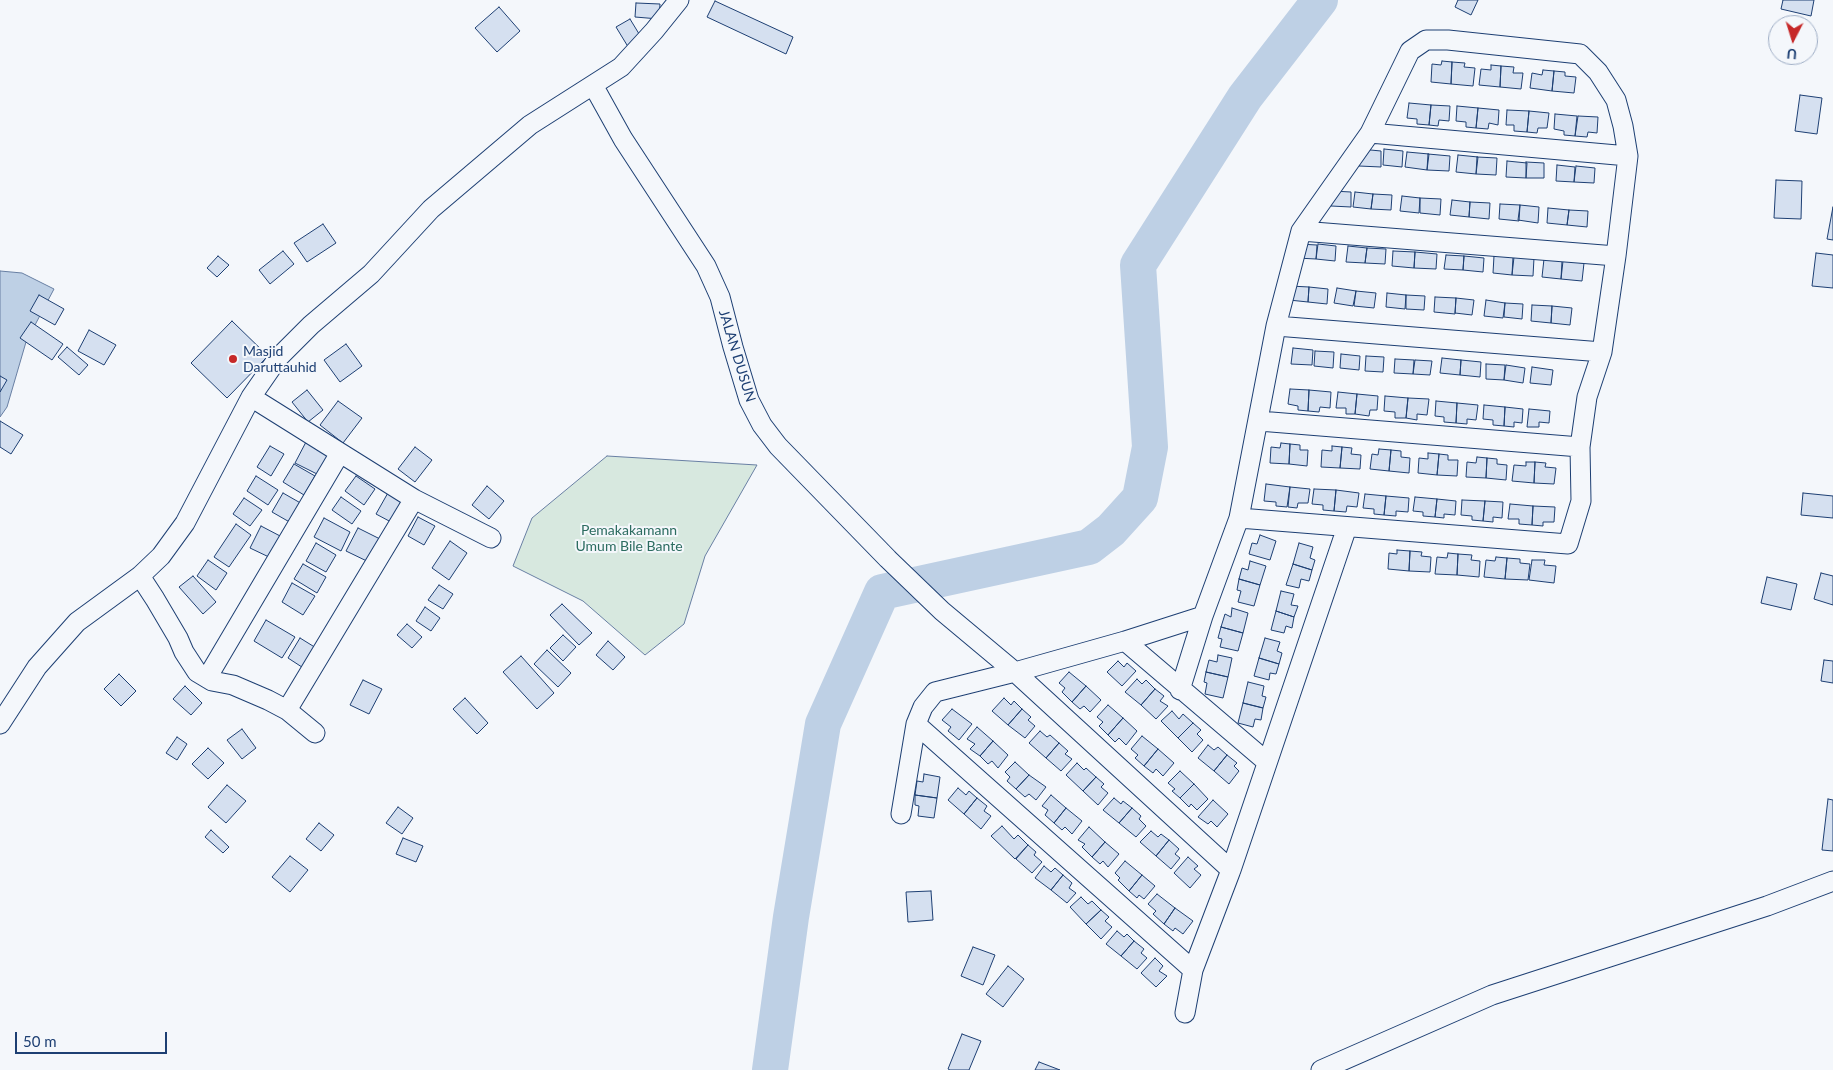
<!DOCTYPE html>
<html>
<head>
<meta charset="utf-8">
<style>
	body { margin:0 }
	#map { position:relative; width:1833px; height:1070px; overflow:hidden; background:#f4f7fb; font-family:Lato,sans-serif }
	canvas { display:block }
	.north { position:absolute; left:1768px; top:15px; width:50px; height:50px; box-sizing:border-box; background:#f4f7fb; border:1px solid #9eadc5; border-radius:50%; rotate:185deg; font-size:14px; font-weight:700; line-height:20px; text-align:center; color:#1d3f73 }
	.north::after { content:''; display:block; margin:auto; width:18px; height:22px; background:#c62828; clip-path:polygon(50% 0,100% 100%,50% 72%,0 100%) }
	.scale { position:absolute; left:15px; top:1032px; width:152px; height:22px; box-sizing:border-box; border:2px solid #1d3f73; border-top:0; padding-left:6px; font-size:15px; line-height:18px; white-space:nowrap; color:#1d3f73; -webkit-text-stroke:4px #f4f7fb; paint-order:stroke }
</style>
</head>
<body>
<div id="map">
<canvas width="1833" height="1070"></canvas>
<div class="north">U</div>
<div class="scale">50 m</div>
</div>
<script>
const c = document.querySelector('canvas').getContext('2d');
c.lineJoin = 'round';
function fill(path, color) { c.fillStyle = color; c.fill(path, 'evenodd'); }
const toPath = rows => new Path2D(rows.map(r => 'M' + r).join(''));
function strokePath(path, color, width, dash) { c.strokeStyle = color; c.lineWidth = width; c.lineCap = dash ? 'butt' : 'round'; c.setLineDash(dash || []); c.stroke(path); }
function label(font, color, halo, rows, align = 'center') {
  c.font = font + ' Lato,sans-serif'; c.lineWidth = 4; c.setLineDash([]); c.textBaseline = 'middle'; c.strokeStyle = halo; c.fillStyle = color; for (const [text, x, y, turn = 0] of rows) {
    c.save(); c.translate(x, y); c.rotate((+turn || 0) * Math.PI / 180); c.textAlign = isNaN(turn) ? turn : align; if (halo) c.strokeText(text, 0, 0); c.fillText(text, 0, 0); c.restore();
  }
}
const green = toPath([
	[607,456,757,465,705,556,684,624,645,655,583,601,513,566,532,518,607,456]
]);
fill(green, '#d7e8df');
strokePath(green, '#687fa3', 1);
const water = toPath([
	[0,271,22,273,54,289,26,342,7,407,0,417,0,271]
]);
fill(water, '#bed0e5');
strokePath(water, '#687fa3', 1);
strokePath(toPath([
	[770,1070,791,917,823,724,882,592,1089,547,1111,530,1140,498,1150,447,1138,265,1245,97,1320,0]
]), '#bed0e5', 36);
const building = toPath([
	[1458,0,1478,0,1471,15,1455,7,1458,0],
	[1783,0,1814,0,1811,16,1781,9,1783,0],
	[715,1,793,37,786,54,707,17,715,1],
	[636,3,660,4,659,19,635,17,636,3],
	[499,7,520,31,497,52,475,28,499,7],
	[630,19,644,42,630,50,616,27,630,19],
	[1442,61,1452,62,1451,84,1431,82,1432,64,1441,65,1442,61],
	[1452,62,1465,63,1464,67,1475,68,1473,86,1451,84,1452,62],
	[1491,65,1501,66,1500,87,1479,85,1481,69,1491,70,1491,65],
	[1501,66,1514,67,1513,73,1523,73,1521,89,1500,87,1501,66],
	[1543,70,1554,71,1552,91,1530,88,1532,73,1542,75,1543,70],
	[1554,71,1565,72,1565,76,1576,77,1574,93,1552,91,1554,71],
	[1800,95,1822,98,1817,134,1795,131,1800,95],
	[1409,103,1431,105,1429,125,1417,124,1417,119,1407,118,1409,103],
	[1431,105,1450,106,1449,121,1439,120,1438,126,1429,125,1431,105],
	[1457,106,1478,108,1476,128,1466,127,1466,122,1456,121,1457,106],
	[1478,108,1499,110,1498,125,1489,123,1488,129,1476,128,1478,108],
	[1507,110,1529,111,1527,132,1514,131,1514,125,1506,125,1507,110],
	[1529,111,1549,113,1547,128,1538,128,1537,133,1527,132,1529,111],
	[1555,114,1577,116,1575,136,1564,135,1564,131,1554,129,1555,114],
	[1578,116,1598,117,1597,133,1588,132,1587,137,1575,136,1578,116],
	[1360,149,1381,151,1381,167,1359,166,1360,149],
	[1384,149,1403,151,1402,167,1383,165,1384,149],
	[1407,152,1429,154,1427,170,1405,167,1407,152],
	[1428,154,1450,156,1449,171,1427,170,1428,154],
	[1458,155,1478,157,1476,174,1456,172,1458,155],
	[1477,157,1497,158,1496,175,1476,174,1477,157],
	[1507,161,1527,163,1526,178,1506,177,1507,161],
	[1526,162,1544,163,1544,178,1526,178,1526,162],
	[1557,165,1575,167,1574,182,1556,181,1557,165],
	[1576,166,1595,168,1594,183,1574,182,1576,166],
	[1776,180,1802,181,1801,219,1774,218,1776,180],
	[1332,191,1351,192,1351,207,1331,206,1332,191],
	[1355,192,1373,194,1371,209,1353,207,1355,192],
	[1373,194,1392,195,1391,210,1371,209,1373,194],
	[1402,196,1420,198,1419,213,1400,211,1402,196],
	[1420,198,1441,199,1440,215,1420,213,1420,198],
	[1452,200,1470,202,1469,217,1450,215,1452,200],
	[1470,202,1490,203,1489,219,1469,217,1470,202],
	[1500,204,1520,205,1519,221,1499,219,1500,204],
	[1520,205,1539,207,1538,223,1518,220,1520,205],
	[1833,207,1833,240,1827,239,1833,207],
	[1548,208,1569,210,1567,225,1547,223,1548,208],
	[1569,210,1588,211,1587,227,1567,225,1569,210],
	[323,224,336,243,307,262,294,243,323,224],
	[1298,244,1317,245,1316,259,1297,258,1298,244],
	[1318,244,1336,246,1335,261,1316,259,1318,244],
	[1348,246,1367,248,1365,263,1346,262,1348,246],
	[1367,248,1386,249,1385,264,1365,263,1367,248],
	[283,251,294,264,270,284,259,270,283,251],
	[1393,251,1415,252,1414,268,1392,266,1393,251],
	[1415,252,1437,254,1436,269,1414,268,1415,252],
	[1816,253,1833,255,1833,288,1812,286,1816,253],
	[1446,255,1464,256,1463,270,1444,269,1446,255],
	[218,256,229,265,217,277,207,268,218,256],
	[1464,256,1484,258,1483,272,1463,270,1464,256],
	[1494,256,1514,257,1512,275,1493,273,1494,256],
	[1513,257,1534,258,1533,276,1512,275,1513,257],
	[1544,259,1562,261,1561,279,1542,277,1544,259],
	[1563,261,1584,263,1582,281,1561,279,1563,261],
	[1290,286,1309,287,1308,302,1289,300,1290,286],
	[1309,287,1328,289,1327,304,1308,302,1309,287],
	[1337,288,1356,291,1353,306,1334,303,1337,288],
	[1356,291,1376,293,1374,308,1354,306,1356,291],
	[1387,293,1406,295,1405,309,1386,307,1387,293],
	[39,295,64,309,55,325,30,311,39,295],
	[1406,295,1425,296,1424,310,1406,309,1406,295],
	[1435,297,1456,298,1455,314,1434,312,1435,297],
	[1456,298,1474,300,1472,315,1455,313,1456,298],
	[1486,300,1505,303,1503,318,1484,316,1486,300],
	[1505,303,1523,304,1522,319,1504,317,1505,303],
	[1532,305,1552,306,1551,323,1531,321,1532,305],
	[1552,306,1572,308,1570,325,1551,323,1552,306],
	[232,321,268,356,227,398,191,363,232,321],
	[31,322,63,344,52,360,20,338,31,322],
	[89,330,116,345,104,365,78,351,89,330],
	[346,344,362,366,340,382,324,360,346,344],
	[67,347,88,365,79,375,58,357,67,347],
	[1293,348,1313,350,1312,365,1291,364,1293,348],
	[1315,351,1334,352,1333,368,1314,366,1315,351],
	[1341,354,1360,356,1359,370,1340,368,1341,354],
	[1366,356,1384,357,1383,372,1365,371,1366,356],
	[1442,358,1461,360,1460,375,1440,373,1442,358],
	[1395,359,1414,360,1413,374,1394,373,1395,359],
	[1415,360,1432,361,1430,375,1413,374,1415,360],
	[1461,360,1481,362,1480,377,1460,375,1461,360],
	[1486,364,1505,365,1504,380,1486,379,1486,364],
	[1506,365,1525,368,1523,383,1504,380,1506,365],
	[1532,367,1553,370,1551,385,1530,383,1532,367],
	[0,376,7,380,0,392,0,376],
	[1290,389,1309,390,1308,411,1298,410,1298,406,1288,404,1290,389],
	[307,390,323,410,308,422,292,402,307,390],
	[1309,390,1331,392,1330,408,1320,407,1319,412,1308,411,1309,390],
	[1338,392,1357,394,1355,414,1346,414,1346,408,1336,408,1338,392],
	[1357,394,1378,396,1377,410,1370,410,1369,416,1355,414,1357,394],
	[1385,396,1408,398,1406,418,1395,418,1395,412,1384,411,1385,396],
	[1408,398,1429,399,1427,415,1417,414,1417,420,1406,418,1408,398],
	[338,401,362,418,343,443,320,425,338,401],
	[1436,401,1457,403,1456,423,1444,422,1444,417,1435,416,1436,401],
	[1457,403,1478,405,1476,420,1467,419,1467,424,1456,423,1457,403],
	[1484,405,1505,407,1504,426,1493,425,1493,420,1483,419,1484,405],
	[1505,407,1523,409,1522,423,1514,422,1514,427,1504,426,1505,407],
	[1529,409,1550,411,1549,423,1539,422,1539,427,1527,427,1529,409],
	[0,421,23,435,11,454,0,447,0,421],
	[306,442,334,456,323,477,295,463,306,442],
	[1281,443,1290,444,1289,464,1270,463,1271,447,1280,448,1281,443],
	[1290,444,1300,445,1300,450,1308,450,1307,466,1289,464,1290,444],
	[270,446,284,454,271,476,257,467,270,446],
	[1332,446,1342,447,1340,468,1321,467,1322,450,1332,451,1332,446],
	[415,447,432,460,415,482,398,469,415,447],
	[1342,447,1352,448,1351,454,1361,455,1360,469,1340,468,1342,447],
	[1379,449,1391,450,1389,471,1370,469,1372,454,1378,455,1379,449],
	[1391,450,1401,451,1401,457,1410,458,1409,473,1389,471,1391,450],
	[1428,453,1439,454,1437,475,1418,473,1419,458,1428,459,1428,453],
	[1439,454,1448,455,1448,460,1458,460,1457,476,1437,475,1439,454],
	[1477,457,1487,458,1486,478,1466,477,1467,462,1476,463,1477,457],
	[1487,458,1497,459,1497,464,1507,465,1506,480,1486,478,1487,458],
	[1526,462,1535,462,1534,483,1512,481,1514,465,1526,466,1526,462],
	[1535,462,1546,463,1545,467,1556,468,1554,484,1534,483,1535,462],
	[294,464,315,476,304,495,283,482,294,464],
	[256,476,278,490,268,505,247,491,256,476],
	[356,476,375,489,364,505,345,491,356,476],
	[1266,484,1290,487,1287,507,1276,506,1276,502,1264,501,1266,484],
	[487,486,504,501,489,519,472,505,487,486],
	[1290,487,1310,489,1308,503,1298,503,1297,508,1288,507,1290,487],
	[1314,489,1336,490,1334,511,1323,510,1323,505,1312,504,1314,489],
	[1336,490,1359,493,1357,507,1347,506,1346,512,1334,511,1336,490],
	[389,491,404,499,391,522,376,514,389,491],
	[283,493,304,505,293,524,272,512,283,493],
	[1803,493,1833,496,1833,518,1801,515,1803,493],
	[1365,494,1386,496,1384,515,1374,514,1374,509,1363,508,1365,494],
	[1386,496,1409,498,1408,512,1396,511,1396,516,1384,515,1386,496],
	[341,497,361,511,352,524,332,510,341,497],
	[1415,497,1437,499,1435,517,1423,516,1423,512,1413,511,1415,497],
	[244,498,262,510,250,526,233,514,244,498],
	[1437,499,1456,501,1455,515,1444,514,1444,518,1435,517,1437,499],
	[1462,500,1485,501,1483,521,1472,520,1472,516,1461,515,1462,500],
	[1485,501,1503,502,1502,518,1493,517,1493,522,1483,521,1485,501],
	[1510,504,1533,506,1532,525,1519,524,1519,519,1508,519,1510,504],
	[1533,506,1555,507,1554,522,1543,522,1543,526,1532,525,1533,506],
	[418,517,435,526,424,545,408,536,418,517],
	[324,518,350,532,341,551,314,537,324,518],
	[236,524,251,535,229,567,214,557,236,524],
	[261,526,282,537,271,558,250,548,261,526],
	[358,528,384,541,373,564,346,551,358,528],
	[1260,535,1276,541,1270,560,1249,554,1252,543,1257,544,1260,535],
	[450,541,467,553,449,580,432,568,450,541],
	[316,543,336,555,326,572,306,561,316,543],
	[1299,543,1313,547,1310,558,1315,560,1312,570,1293,564,1299,543],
	[1397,550,1410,551,1409,571,1388,569,1389,553,1397,554,1397,550],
	[1410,551,1422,552,1421,556,1431,557,1430,572,1409,571,1410,551],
	[1448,553,1458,554,1457,575,1435,574,1437,557,1447,558,1448,553],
	[1458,554,1472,555,1471,560,1480,561,1479,577,1457,575,1458,554],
	[1496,557,1507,558,1505,579,1484,577,1486,560,1495,561,1496,557],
	[1507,558,1520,559,1520,563,1530,564,1528,580,1505,579,1507,558],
	[208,560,227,573,216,590,197,576,208,560],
	[1532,560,1545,560,1544,565,1556,566,1554,583,1529,580,1532,560],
	[1250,561,1266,566,1260,585,1239,579,1242,568,1248,570,1250,561],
	[303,564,326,577,317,593,294,579,303,564],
	[1293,564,1312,570,1309,581,1301,579,1299,588,1286,585,1293,564],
	[1821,573,1833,576,1833,605,1814,599,1821,573],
	[193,576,216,602,203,614,179,587,193,576],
	[1767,577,1797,584,1791,610,1761,603,1767,577],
	[1239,579,1260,585,1254,606,1238,602,1241,591,1237,590,1239,579],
	[292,583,315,596,303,615,282,602,292,583],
	[439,585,453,594,443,609,428,600,439,585],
	[1281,591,1294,594,1291,605,1298,606,1294,617,1276,611,1281,591],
	[562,604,592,633,579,645,550,615,562,604],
	[425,607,440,618,431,631,416,621,425,607],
	[1232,608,1248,613,1243,633,1221,627,1225,614,1231,617,1232,608],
	[1276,611,1294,617,1292,628,1286,626,1284,633,1271,630,1276,611],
	[266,620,295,637,282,658,254,641,266,620],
	[407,624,422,637,412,648,397,635,407,624],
	[1221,627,1243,633,1238,651,1220,647,1222,639,1218,638,1221,627],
	[563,635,576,647,563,661,550,648,563,635],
	[300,638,321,651,308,671,288,658,300,638],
	[1265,638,1280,642,1277,651,1282,653,1279,664,1259,658,1265,638],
	[608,641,625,657,613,670,596,655,608,641],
	[547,650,571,673,558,687,534,664,547,650],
	[1218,655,1232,658,1228,677,1206,672,1209,660,1217,662,1218,655],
	[521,656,554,693,537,709,503,672,521,656],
	[1259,658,1279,664,1276,674,1270,673,1269,680,1254,676,1259,658],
	[1824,660,1833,661,1833,683,1821,681,1824,660],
	[1118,661,1124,667,1127,663,1136,671,1122,686,1107,672,1118,661],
	[1069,672,1086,686,1072,702,1062,692,1065,688,1059,683,1069,672],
	[1206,672,1228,677,1223,698,1205,694,1207,683,1204,682,1206,672],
	[119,674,136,691,121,706,104,689,119,674],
	[1137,679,1142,684,1146,680,1155,689,1141,705,1125,692,1137,679],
	[363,680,382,689,369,714,350,705,363,680],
	[1248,682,1264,686,1262,696,1266,697,1263,708,1243,703,1248,682],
	[185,686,202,703,191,715,173,699,185,686],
	[1086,686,1101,700,1090,712,1084,706,1080,709,1072,702,1086,686],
	[1155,689,1164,696,1160,701,1168,706,1156,719,1141,705,1155,689],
	[465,698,488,723,477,734,453,709,465,698],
	[1004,698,1011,705,1014,701,1022,709,1008,725,992,711,1004,698],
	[1243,703,1263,708,1261,720,1255,719,1253,727,1238,723,1243,703],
	[1108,705,1123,718,1108,735,1099,726,1103,722,1097,717,1108,705],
	[952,709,972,724,959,740,948,731,951,727,942,720,952,709],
	[1022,709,1031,717,1028,720,1035,726,1025,738,1008,725,1022,709],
	[1172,711,1179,719,1183,714,1193,723,1178,738,1161,721,1172,711],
	[1123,718,1137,731,1126,745,1119,738,1115,742,1108,735,1123,718],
	[1193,723,1201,730,1197,734,1203,740,1192,752,1178,738,1193,723],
	[977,727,993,741,980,756,970,749,975,744,967,739,977,727],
	[242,729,256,748,242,759,227,740,242,729],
	[1040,731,1047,737,1050,735,1059,743,1046,758,1029,743,1040,731],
	[1142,736,1158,749,1144,766,1135,758,1138,755,1131,749,1142,736],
	[177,737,187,744,177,760,166,753,177,737],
	[993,741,1008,755,998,768,992,761,988,764,980,756,993,741],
	[1059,743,1068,751,1065,754,1072,759,1061,771,1046,758,1059,743],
	[1208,745,1214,750,1218,747,1227,755,1214,771,1198,758,1208,745],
	[208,748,224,763,208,779,192,764,208,748],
	[1158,749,1174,763,1163,776,1156,769,1153,773,1144,766,1158,749],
	[1227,755,1237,763,1234,766,1239,771,1229,784,1214,771,1227,755],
	[1015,762,1029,775,1016,789,1007,781,1010,777,1005,772,1015,762],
	[1077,763,1084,770,1086,768,1096,777,1083,791,1066,775,1077,763],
	[1180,771,1194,784,1180,798,1172,791,1175,789,1168,783,1180,771],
	[924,774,940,777,937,798,915,795,917,781,923,782,924,774],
	[1029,775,1046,787,1036,800,1029,794,1025,797,1016,789,1029,775],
	[1096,777,1104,784,1101,787,1108,793,1098,805,1083,791,1096,777],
	[1194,784,1208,799,1197,810,1191,804,1189,807,1180,798,1194,784],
	[227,785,246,801,226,823,208,807,227,785],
	[958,788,966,795,969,791,977,798,964,814,948,800,958,788],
	[915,795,937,798,934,818,918,816,919,806,915,805,915,795],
	[1051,795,1066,808,1054,823,1045,815,1048,810,1042,806,1051,795],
	[977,798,987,806,984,811,991,816,981,829,964,814,977,798],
	[1114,798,1121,804,1123,801,1132,808,1119,823,1103,810,1114,798],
	[1828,799,1833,800,1833,851,1822,850,1828,799],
	[1213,800,1228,814,1217,827,1211,821,1208,824,1198,817,1213,800],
	[398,807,413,818,402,834,386,823,398,807],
	[1066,808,1082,821,1072,834,1065,827,1062,830,1054,823,1066,808],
	[1132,808,1141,816,1139,819,1146,826,1136,837,1119,823,1132,808],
	[319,823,334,835,321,851,306,839,319,823],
	[1002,826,1014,839,1018,835,1028,845,1015,859,991,836,1002,826],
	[1089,827,1105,842,1092,857,1082,847,1085,844,1078,840,1089,827],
	[211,830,229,847,223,853,205,837,211,830],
	[1151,831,1158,837,1161,834,1169,840,1156,856,1140,842,1151,831],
	[403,838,423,846,416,862,396,854,403,838],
	[1169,840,1179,849,1175,854,1180,858,1171,869,1156,856,1169,840],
	[1105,842,1119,854,1108,867,1103,861,1100,864,1092,857,1105,842],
	[1028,845,1036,852,1034,855,1042,862,1032,873,1016,859,1028,845],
	[290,856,308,870,290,892,272,877,290,856],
	[1188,857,1198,866,1194,869,1201,875,1190,888,1174,873,1188,857],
	[1125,861,1142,875,1129,891,1118,880,1120,878,1115,873,1125,861],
	[1044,866,1051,872,1055,868,1063,875,1051,890,1035,878,1044,866],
	[1063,875,1072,883,1069,888,1076,893,1067,903,1051,890,1063,875],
	[1142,875,1155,886,1144,899,1139,895,1137,898,1129,891,1142,875],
	[931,891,933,920,908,922,906,892,931,891],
	[1157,894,1175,908,1164,924,1153,914,1156,911,1148,904,1157,894],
	[1081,897,1088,904,1092,901,1101,910,1086,924,1070,907,1081,897],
	[1175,908,1193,921,1183,934,1175,928,1173,931,1164,924,1175,908],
	[1101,910,1109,917,1105,921,1112,927,1101,939,1086,924,1101,910],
	[1117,931,1124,937,1127,934,1134,941,1121,956,1106,944,1117,931],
	[1134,941,1144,949,1141,953,1147,958,1137,969,1121,956,1134,941],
	[973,947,995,955,983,985,961,976,973,947],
	[1155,958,1163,966,1159,971,1167,976,1156,987,1141,973,1155,958],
	[1008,966,1024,979,1003,1007,986,994,1008,966],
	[962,1034,981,1041,969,1070,950,1070,948,1069,962,1034],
	[1039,1062,1060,1070,1035,1070,1039,1062]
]);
fill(building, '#d5e0f0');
strokePath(building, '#1d3f73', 1);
const minor = toPath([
	[593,85,623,139,706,266,720,297,733,347,749,400,762,425,778,446,888,559,942,611,1015,672,1231,870],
	[1370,133,1628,156],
	[1301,231,1616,256],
	[1276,326,1602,352],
	[251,397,414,499,491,538],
	[1259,421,1580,447],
	[140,576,155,599,178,638,184,652,197,672,212,681,233,685,268,700,287,710,315,733],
	[1125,641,1267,762],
	[207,678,340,453],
	[1180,690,1203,616,1239,518,1276,326,1301,231,1370,133,1410,51,1426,40,1448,40,1580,54,1598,72,1616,100,1623,126,1628,156,1616,256,1602,352,1587,397,1580,447,1581,501,1568,544,1239,518],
	[287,710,414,499],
	[0,724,37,667,77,622,140,576,161,556,185,523,251,397,278,358,311,325,371,274,431,209,530,125,621,67,654,31,679,0],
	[916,724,1193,970],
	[901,814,916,724,923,707,935,692,1015,672,1125,641,1203,616],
	[1185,1013,1193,970,1231,870,1347,527],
	[1321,1070,1492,995,1767,906,1833,881]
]);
strokePath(minor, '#1d3f73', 21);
strokePath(minor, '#f4f7fb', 19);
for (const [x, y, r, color] of [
	[233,359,5,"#c62828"]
]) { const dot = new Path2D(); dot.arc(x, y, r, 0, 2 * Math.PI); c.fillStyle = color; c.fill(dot); strokePath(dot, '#f4f7fb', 2); }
label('14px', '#1d3f73', '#f4f7fb', [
	["Masjid",243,351],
	["Daruttauhid",243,367]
], 'left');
label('14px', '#1d3f73', '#f4f7fb', [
	["JALAN DUSUN",737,356,73]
]);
label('14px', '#2c6c60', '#f4f7fb', [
	["Pemakakamann",629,530],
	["Umum Bile Bante",629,546]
]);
</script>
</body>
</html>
